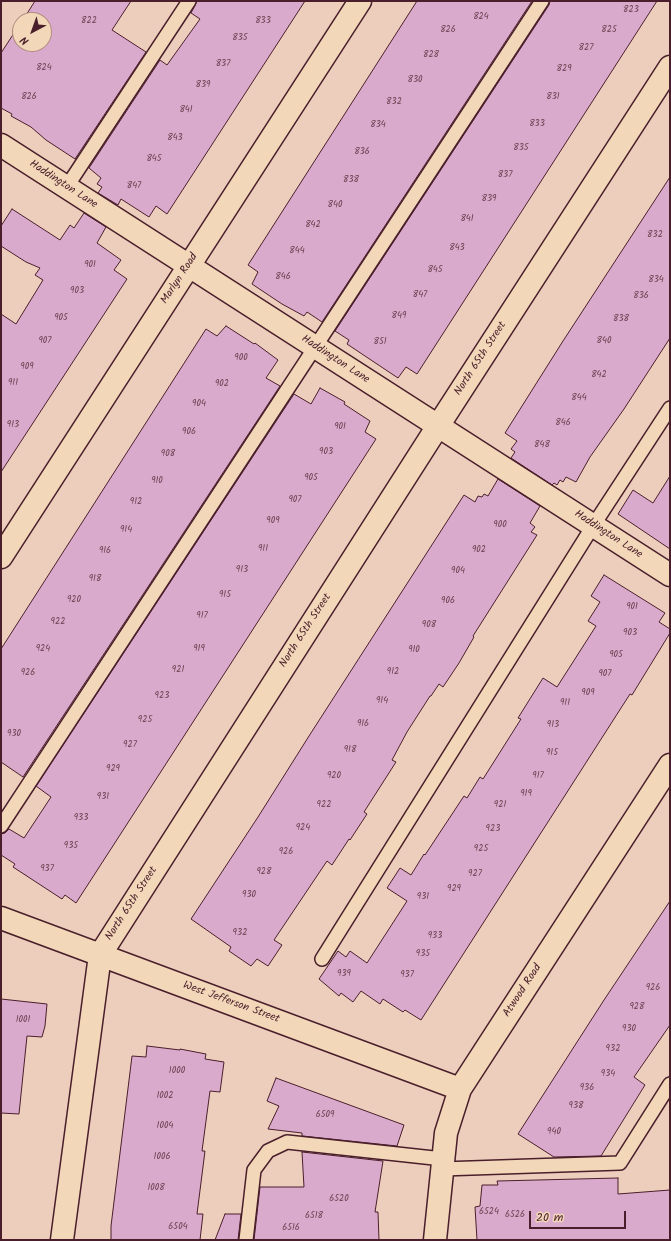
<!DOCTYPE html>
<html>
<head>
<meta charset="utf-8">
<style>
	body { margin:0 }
	#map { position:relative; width:671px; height:1241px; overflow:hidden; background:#edcebd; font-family:Kalam,sans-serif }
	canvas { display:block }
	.frame { position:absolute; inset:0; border:2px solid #4a1f2b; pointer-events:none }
	.north { position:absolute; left:12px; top:12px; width:40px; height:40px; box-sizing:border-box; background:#f2d7b9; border:1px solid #af8d80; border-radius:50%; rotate:221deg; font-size:11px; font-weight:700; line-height:16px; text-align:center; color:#4a1f2b }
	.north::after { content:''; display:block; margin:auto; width:14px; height:18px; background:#4a1f2b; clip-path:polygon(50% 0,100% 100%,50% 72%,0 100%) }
	.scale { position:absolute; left:529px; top:1211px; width:97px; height:18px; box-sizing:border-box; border:2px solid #4a1f2b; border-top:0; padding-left:5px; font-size:12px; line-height:14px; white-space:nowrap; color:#4a1f2b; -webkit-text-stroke:3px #f2d7b9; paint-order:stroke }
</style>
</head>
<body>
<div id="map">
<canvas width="671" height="1241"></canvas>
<div class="frame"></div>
<div class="north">N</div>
<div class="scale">20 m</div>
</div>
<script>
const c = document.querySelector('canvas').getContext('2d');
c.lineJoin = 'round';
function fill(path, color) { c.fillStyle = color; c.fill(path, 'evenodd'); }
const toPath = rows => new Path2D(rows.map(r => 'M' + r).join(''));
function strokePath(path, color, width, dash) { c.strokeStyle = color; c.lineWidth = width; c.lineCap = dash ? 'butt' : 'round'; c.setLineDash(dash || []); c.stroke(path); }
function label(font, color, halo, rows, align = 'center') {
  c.font = font + ' Kalam,sans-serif'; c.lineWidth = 3.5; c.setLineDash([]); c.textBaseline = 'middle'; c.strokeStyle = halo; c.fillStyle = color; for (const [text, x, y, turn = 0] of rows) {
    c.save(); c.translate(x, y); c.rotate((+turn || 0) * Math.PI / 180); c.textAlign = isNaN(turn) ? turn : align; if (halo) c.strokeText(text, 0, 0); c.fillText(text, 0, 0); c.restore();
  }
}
const building = toPath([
	[35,1,131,1,112,30,146,52,75,159,46,140,31,127,11,116,12,114,1,108,1,53,20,24,20,44,44,44,44,20,23,20,35,1],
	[197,1,305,1,167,214,156,206,149,217,121,199,118,205,98,193,102,187,97,184,101,178,89,168,160,60,167,65,200,19,191,13,197,1],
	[417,1,532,1,322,322,307,312,304,316,282,304,252,284,258,272,248,265,417,1],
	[550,1,657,1,417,374,406,367,398,378,347,344,349,340,335,331,549,5,550,1],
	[670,177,670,338,624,409,590,457,576,482,566,477,563,482,560,480,557,485,554,483,552,485,511,458,515,452,511,449,517,441,505,433,563,341,670,177],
	[12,209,60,240,70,225,74,228,84,213,106,227,97,243,121,260,114,270,127,279,1,472,1,314,16,324,43,280,35,275,40,268,26,262,1,246,1,226,12,209],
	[226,326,254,344,255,343,278,360,266,378,280,386,23,777,1,762,1,649,206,329,217,336,226,326],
	[320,388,345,402,344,404,370,421,365,432,376,439,76,903,65,895,62,899,13,867,15,864,1,855,1,834,5,833,9,829,24,838,51,797,36,786,294,394,311,404,320,388],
	[670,476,670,549,618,514,633,490,653,503,670,476],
	[498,479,540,506,530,523,535,527,531,532,537,535,473,636,474,637,459,663,443,687,439,684,431,696,430,696,407,732,392,760,396,762,364,812,367,814,350,840,349,839,332,865,327,861,274,940,282,945,268,966,257,959,251,966,229,951,231,947,191,919,258,817,309,736,464,495,475,502,478,496,482,497,484,494,488,496,498,479],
	[604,575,665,613,659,622,670,629,670,633,632,695,630,694,421,1020,405,1010,403,1012,383,999,380,1004,361,991,353,1002,341,993,339,996,319,979,338,951,346,957,350,951,367,963,407,901,387,888,400,868,411,875,424,854,425,855,464,796,467,798,480,777,483,779,521,719,518,718,543,678,557,687,596,626,588,621,600,602,591,596,604,575],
	[670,901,670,1025,634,1077,645,1085,601,1156,554,1157,518,1134,604,1000,670,901],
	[1,999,47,1004,45,1026,42,1037,27,1036,19,1114,1,1113,1,999],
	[147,1046,180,1050,180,1049,206,1054,205,1059,224,1062,220,1092,210,1091,202,1151,205,1151,197,1214,203,1214,200,1240,111,1240,111,1226,132,1056,146,1057,147,1046],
	[276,1078,404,1125,397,1146,302,1136,302,1133,268,1129,279,1106,267,1101,276,1078],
	[302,1152,383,1161,375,1212,378,1212,379,1240,254,1240,260,1187,304,1187,302,1152],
	[618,1178,618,1194,670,1190,670,1240,477,1240,475,1207,480,1206,482,1185,498,1185,497,1181,618,1178],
	[225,1214,241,1214,238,1240,215,1240,225,1214]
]);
fill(building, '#d9aacb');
strokePath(building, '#4a1f2b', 1);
const service = toPath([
	[66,188,189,1],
	[1,826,542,1],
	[322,959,593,526,670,408],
	[442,1169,620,1163,670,1084],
	[246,1240,254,1170,268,1151,287,1142,443,1159]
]);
const minor = toPath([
	[1,145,670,575],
	[1,557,360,1],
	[1,918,460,1089],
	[62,1240,100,955,438,426,670,67],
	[435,1240,446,1133,460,1089,670,765]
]);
strokePath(service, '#4a1f2b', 16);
strokePath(minor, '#4a1f2b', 25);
strokePath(service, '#f2d7b9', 13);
strokePath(minor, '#f2d7b9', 22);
label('9px', '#6e4253', null, [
	["823",631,10],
	["824",481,17],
	["822",89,21],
	["833",263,21],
	["826",448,30],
	["825",609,30],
	["835",240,38],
	["827",586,48],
	["828",431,55],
	["837",223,64],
	["824",44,68],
	["829",564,69],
	["830",415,80],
	["839",203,85],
	["826",29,97],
	["831",553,97],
	["832",394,102],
	["841",186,110],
	["833",537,124],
	["834",378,125],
	["843",175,138],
	["835",521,148],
	["836",362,152],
	["845",154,159],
	["837",505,175],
	["838",351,180],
	["847",134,186],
	["839",489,199],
	["840",335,205],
	["841",467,219],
	["842",313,225],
	["832",655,235],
	["843",457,248],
	["844",297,251],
	["901",90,265],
	["845",435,270],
	["846",283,277],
	["834",656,280],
	["903",77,291],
	["847",420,295],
	["836",641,296],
	["849",399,316],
	["905",61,318],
	["838",621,319],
	["907",45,341],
	["840",604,341],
	["851",380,342],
	["900",241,358],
	["909",27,367],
	["842",599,375],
	["911",13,383],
	["902",222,384],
	["844",579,398],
	["904",199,404],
	["846",563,423],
	["913",13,425],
	["901",340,427],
	["906",189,432],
	["848",542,445],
	["903",326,452],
	["908",168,454],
	["905",311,478],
	["910",157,481],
	["907",295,500],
	["912",136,502],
	["909",273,521],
	["900",500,525],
	["914",126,530],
	["911",263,549],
	["902",479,550],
	["916",105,551],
	["913",242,570],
	["904",458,571],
	["918",95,579],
	["915",225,595],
	["920",74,600],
	["906",448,601],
	["901",632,607],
	["917",202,616],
	["922",58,622],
	["908",429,625],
	["903",630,633],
	["924",43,649],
	["919",199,649],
	["910",414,650],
	["905",616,655],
	["921",178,670],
	["912",393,672],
	["926",28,673],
	["907",605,674],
	["909",588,693],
	["923",162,696],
	["914",382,701],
	["911",565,703],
	["925",145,720],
	["916",363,724],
	["913",553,725],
	["930",14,734],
	["927",130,745],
	["918",350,750],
	["915",552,753],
	["929",113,769],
	["920",334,776],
	["917",538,776],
	["919",526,794],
	["931",103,797],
	["922",324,805],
	["921",500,805],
	["933",81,818],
	["924",303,828],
	["923",493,829],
	["935",71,846],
	["925",481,849],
	["926",286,852],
	["937",47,869],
	["928",264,872],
	["927",475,874],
	["929",454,889],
	["930",249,895],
	["931",423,897],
	["932",240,933],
	["933",435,936],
	["935",423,954],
	["939",344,974],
	["937",407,975],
	["926",653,988],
	["928",637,1007],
	["1001",23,1020],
	["930",629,1029],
	["932",613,1049],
	["1000",177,1071],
	["934",608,1074],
	["936",587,1088],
	["1002",165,1096],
	["938",576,1106],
	["6509",325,1115],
	["1004",165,1126],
	["940",554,1132],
	["1006",162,1157],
	["1008",156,1188],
	["6520",339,1199],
	["6524",489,1212],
	["6526",515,1215],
	["6518",314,1216],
	["6504",178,1227],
	["6516",291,1228]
]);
label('11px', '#4a1f2b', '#f2d7b9', [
	["Haddington Lane",63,185,33],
	["Marlyn Road",180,279,-57],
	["North 65th Street",481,359,-57],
	["Haddington Lane",335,360,33],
	["Haddington Lane",608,535,33],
	["North 65th Street",306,631,-57],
	["North 65th Street",132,904,-57],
	["Atwood Road",523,991,-57],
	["West Jefferson Street",231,1003,20]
]);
</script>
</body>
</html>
